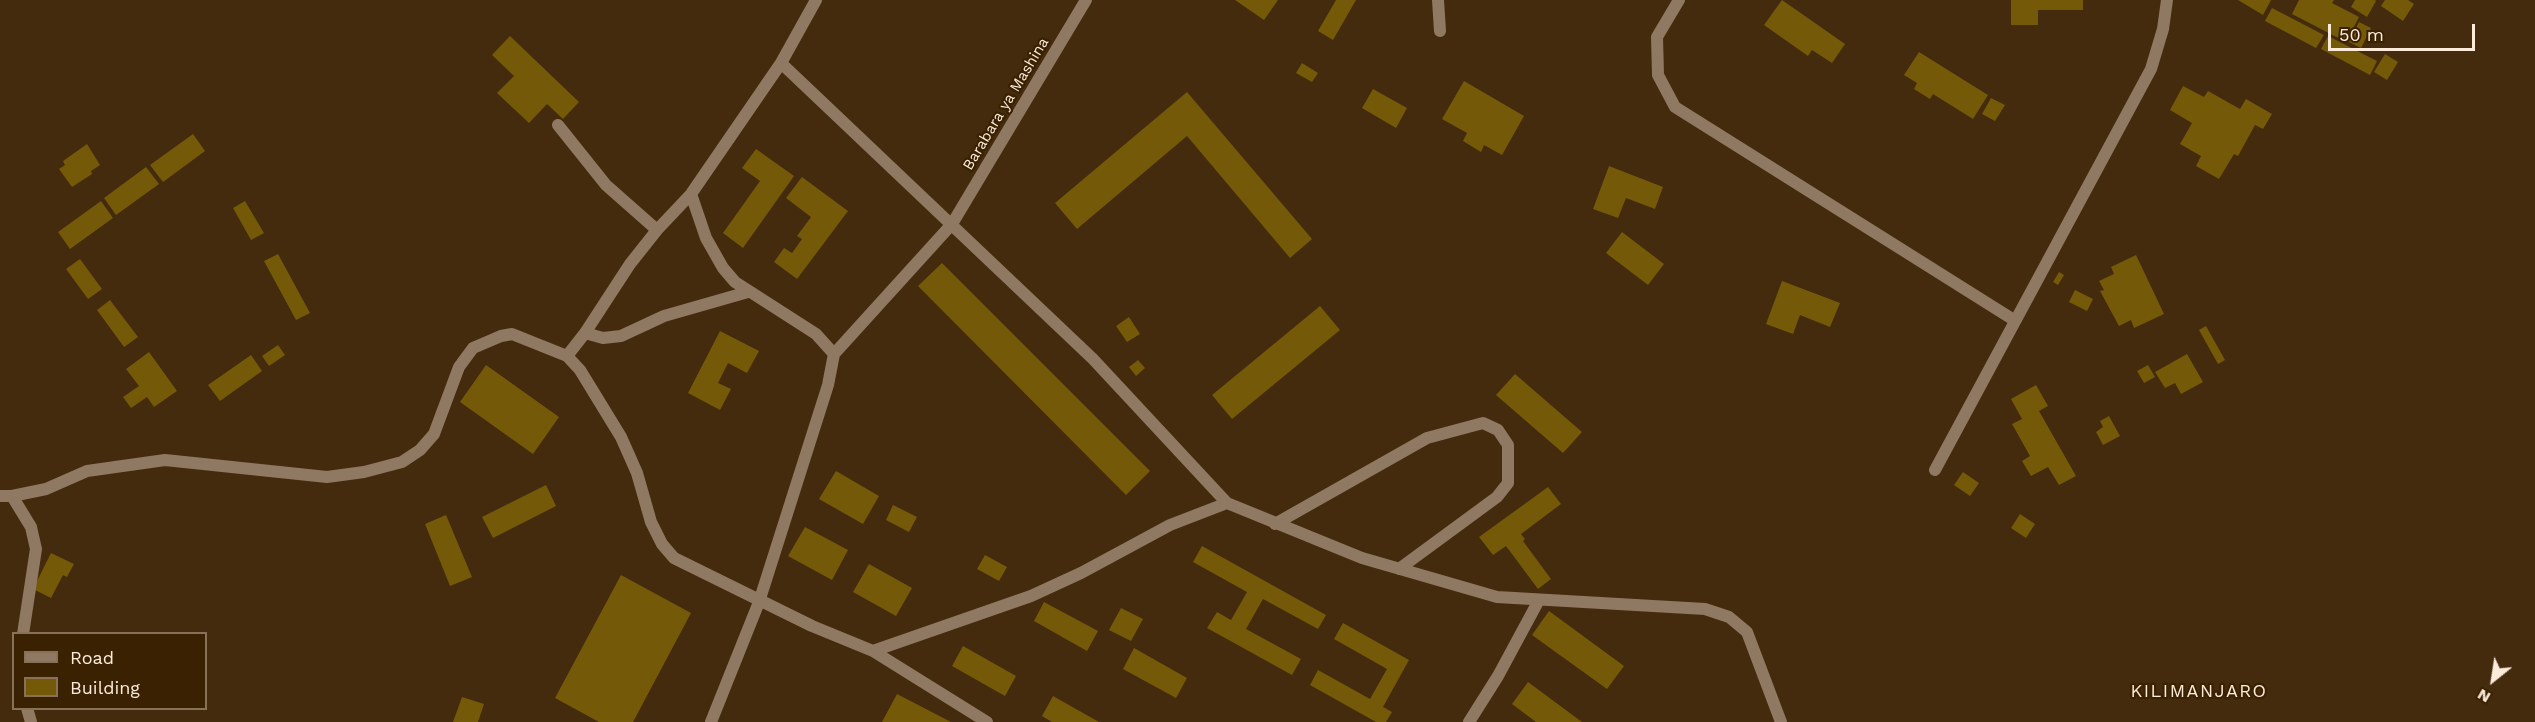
<!DOCTYPE html>
<html>
<head>
<meta charset="utf-8">
<style>
	body { margin:0 }
	#map { position:relative; width:2535px; height:722px; overflow:hidden; background:#442b0d; font-family:"Work Sans",sans-serif }
	canvas { display:block }
	.legend { position:absolute; left:12px; top:632px; width:195px; height:78px; box-sizing:border-box; background:#392102; border:2px solid #877259; margin:0; padding:8px 10px; list-style:none; font-size:18px; color:#fcebdb }
	.legend li { display:flex; align-items:center; gap:12px; height:30px }
	.legend b { width:30px; border:2px solid #877259 }
	.north { position:absolute; left:2463px; top:650px; width:60px; height:60px; -webkit-text-stroke:4px #392102; paint-order:stroke; rotate:210deg; font-size:16px; font-weight:700; line-height:24px; text-align:center; color:#fcebdb }
	.north::after { content:''; display:block; margin:auto; width:21px; height:27px; background:#fcebdb; clip-path:polygon(50% 0,100% 100%,50% 72%,0 100%) }
	.scale { position:absolute; left:2328px; top:24px; width:147px; height:27px; box-sizing:border-box; border:3px solid #fcebdb; border-top:0; padding-left:8px; font-size:18px; line-height:21px; white-space:nowrap; color:#fcebdb; -webkit-text-stroke:4px #392102; paint-order:stroke }
</style>
</head>
<body>
<div id="map">
<canvas width="2535" height="722"></canvas>
<ul class="legend">
<li><b style="height:8px;background:#8f7962"></b>Road</li>
<li><b style="height:16px;background:#745909"></b>Building</li>
</ul>
<div class="north">N</div>
<div class="scale">50 m</div>
</div>
<script>
const c = document.querySelector('canvas').getContext('2d');
c.lineJoin = 'round';
function fill(path, color) { c.fillStyle = color; c.fill(path, 'evenodd'); }
const toPath = rows => new Path2D(rows.map(r => 'M' + r).join(''));
function strokePath(path, color, width, dash) { c.strokeStyle = color; c.lineWidth = width; c.lineCap = dash ? 'butt' : 'round'; c.setLineDash(dash || []); c.stroke(path); }
function label(font, color, halo, rows, align = 'center') {
  c.font = font + ' "Work Sans",sans-serif'; c.lineWidth = 4.5; c.setLineDash([]); c.textBaseline = 'middle'; c.strokeStyle = halo; c.fillStyle = color; for (const [text, x, y, turn = 0] of rows) {
    c.save(); c.translate(x, y); c.rotate((+turn || 0) * Math.PI / 180); c.textAlign = isNaN(turn) ? turn : align; if (halo) c.strokeText(text, 0, 0); c.fillText(text, 0, 0); c.restore();
  }
}
fill(toPath([
	[1235,0,1278,0,1264,20],
	[1336,0,1356,0,1333,40,1318,31],
	[1782,0,1845,44,1832,63,1812,50,1808,56,1764,25],
	[2011,0,2083,0,2083,10,2038,10,2038,25,2011,25],
	[2238,0,2271,0,2263,15],
	[2299,0,2334,0,2332,3,2359,17,2346,42,2292,14],
	[2355,0,2375,0,2376,1,2367,17,2351,7],
	[2385,0,2408,0,2414,4,2403,21,2381,6],
	[2272,8,2324,35,2316,48,2265,21],
	[2359,22,2371,28,2361,48,2349,42],
	[510,36,579,102,563,119,547,104,529,123,497,93,514,76,492,55],
	[2328,36,2377,61,2370,75,2321,49],
	[1919,52,1988,95,1973,119,1933,94,1930,99,1914,89,1917,83,1904,75],
	[2385,54,2398,62,2387,80,2374,72],
	[1302,63,1318,73,1312,82,1296,73],
	[1464,81,1524,116,1502,155,1484,145,1481,152,1463,141,1467,133,1442,119],
	[2183,86,2204,97,2208,91,2240,109,2246,99,2272,114,2263,129,2255,125,2238,156,2234,154,2219,179,2196,166,2201,156,2180,144,2192,123,2170,110],
	[1373,89,1407,108,1396,128,1362,108],
	[1187,92,1312,239,1290,258,1187,136,1077,229,1055,203],
	[1991,98,2005,105,1995,121,1982,114],
	[193,134,205,151,163,182,150,165],
	[87,144,100,165,91,171,92,174,72,187,59,169,65,165,63,161],
	[756,149,794,176,743,248,723,233,760,181,742,168],
	[1609,166,1663,187,1655,209,1626,198,1618,218,1593,209],
	[146,167,159,184,116,215,104,198],
	[802,177,848,211,797,279,774,262,784,248,792,253,802,239,797,236,811,217,786,198],
	[101,201,113,218,70,249,58,232],
	[245,201,264,233,251,240,233,208],
	[1622,232,1664,264,1648,285,1606,253],
	[278,254,310,313,296,320,264,261],
	[2136,255,2164,314,2134,328,2131,320,2119,326,2100,291,2104,290,2099,281,2114,274,2111,267],
	[80,259,102,289,88,299,66,269],
	[942,263,1150,471,1126,495,918,286],
	[2059,272,2064,275,2058,285,2053,282],
	[1782,281,1840,303,1830,327,1800,315,1793,334,1766,324],
	[2075,290,2093,299,2087,311,2069,302],
	[110,300,138,337,124,347,97,310],
	[1320,306,1340,330,1232,419,1212,395],
	[1129,317,1140,334,1127,342,1116,326],
	[2206,326,2225,360,2218,364,2199,330],
	[720,331,759,351,747,373,728,363,718,383,731,389,720,410,688,393],
	[278,345,285,355,269,366,262,356],
	[149,352,177,391,154,407,147,397,131,408,123,397,139,386,126,369],
	[2187,354,2203,382,2181,394,2175,383,2165,388,2155,372],
	[251,355,262,371,220,401,208,385],
	[1138,360,1145,368,1136,376,1129,367],
	[486,365,559,417,533,454,460,402],
	[2148,365,2155,377,2144,383,2137,371],
	[1515,374,1582,432,1563,453,1496,395],
	[2036,385,2048,406,2039,411,2076,476,2059,485,2048,467,2031,476,2022,461,2030,456,2012,424,2022,419,2011,399],
	[2109,416,2120,436,2103,445,2096,432,2103,427,2100,421],
	[836,471,879,496,863,524,819,499],
	[1963,472,1979,483,1970,496,1954,485],
	[546,485,556,506,493,538,482,517],
	[1548,487,1561,504,1521,534,1525,539,1523,541,1551,579,1538,589,1506,546,1493,555,1479,537],
	[893,505,917,517,909,532,886,520],
	[2020,514,2035,524,2026,538,2011,528],
	[446,515,472,577,450,586,425,524],
	[805,527,848,550,832,580,788,556],
	[1202,546,1326,615,1318,629,1263,599,1246,629,1301,659,1292,675,1207,628,1217,612,1231,620,1247,592,1193,562],
	[51,553,74,564,67,577,63,575,51,598,33,589],
	[985,555,1007,567,999,581,977,569],
	[869,564,912,588,896,616,853,592],
	[621,575,691,613,633,722,599,722,555,698],
	[1044,602,1098,631,1087,651,1034,621],
	[1121,608,1143,619,1131,641,1109,630],
	[1549,611,1624,666,1607,689,1532,635],
	[1343,623,1409,660,1383,707,1392,712,1386,722,1376,722,1310,685,1318,670,1370,699,1387,669,1334,639],
	[963,646,1016,676,1005,696,952,666],
	[1134,648,1187,678,1176,698,1123,669],
	[1528,682,1582,722,1536,722,1512,704],
	[897,694,951,722,882,722],
	[1053,696,1099,722,1052,722,1042,716],
	[462,697,484,704,478,722,453,722]
]), '#745909');
strokePath(toPath([
	[781,63,1093,359,1227,503],
	[558,125,606,185,657,230],
	[691,194,706,238,723,268,735,282,816,334,834,354,828,385,759,602,711,722],
	[585,333,630,264,657,230,691,194,781,63,816,0],
	[834,354,952,224,1086,0],
	[567,356,585,333,603,338,621,336,664,316,748,292],
	[0,496,12,496,46,489,87,471,165,460,327,477,364,472,402,462,420,450,434,434,459,367,473,348,501,336,512,334,567,356,580,370,621,437,637,473,651,522,662,544,674,558,812,626,873,651,987,722],
	[12,496,31,527,36,549,23,634],
	[1275,524,1427,438,1483,423,1498,430,1508,445,1508,483,1497,497,1399,569],
	[873,651,1031,596,1081,573,1170,525,1227,503,1362,558,1497,597,1705,609,1729,617,1747,632,1781,722],
	[27,708,31,722],
	[1469,722,1498,676,1539,600]
]), '#8f7962', 12);
strokePath(toPath([
	[1438,0,1440,31],
	[1679,0,1657,37,1658,75,1675,107,2014,320],
	[1935,470,2151,69,2163,29,2167,0]
]), '#8f7962', 12);
label('15px', '#fcebdb', '#392102', [
	["Barabara ya Mashina",1006,104,-59]
]);
c.letterSpacing = '1.5px';
label('18px', '#fcebdb', '#392102', [
	["KILIMANJARO",2199,692]
]);
c.letterSpacing = '0px';
</script>
</body>
</html>
